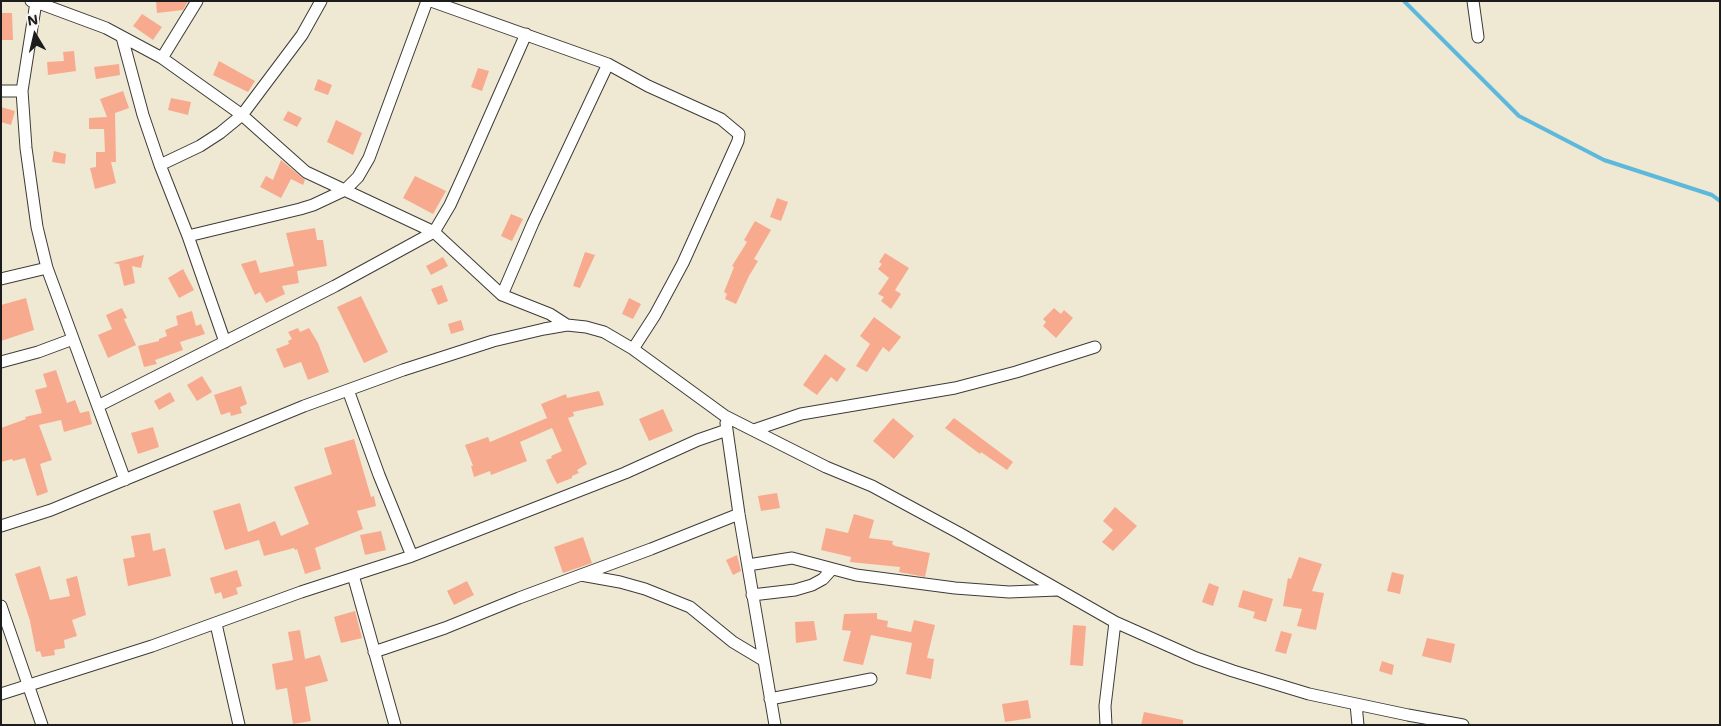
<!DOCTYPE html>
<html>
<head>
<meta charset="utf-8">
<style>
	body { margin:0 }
	#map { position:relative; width:1721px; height:726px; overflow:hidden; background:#efe8d3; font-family:Mali,sans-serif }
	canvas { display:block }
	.frame { position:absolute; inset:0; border:2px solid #1c1c1c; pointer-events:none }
	.north { position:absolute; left:10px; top:10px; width:50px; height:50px; -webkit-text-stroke:4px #f6f6f2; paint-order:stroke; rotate:351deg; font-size:14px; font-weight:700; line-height:20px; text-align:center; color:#1c1c1c }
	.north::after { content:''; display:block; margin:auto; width:18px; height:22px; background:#1c1c1c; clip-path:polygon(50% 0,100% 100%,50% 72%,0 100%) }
</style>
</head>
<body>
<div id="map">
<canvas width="1721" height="726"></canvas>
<div class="frame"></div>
<div class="north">N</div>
</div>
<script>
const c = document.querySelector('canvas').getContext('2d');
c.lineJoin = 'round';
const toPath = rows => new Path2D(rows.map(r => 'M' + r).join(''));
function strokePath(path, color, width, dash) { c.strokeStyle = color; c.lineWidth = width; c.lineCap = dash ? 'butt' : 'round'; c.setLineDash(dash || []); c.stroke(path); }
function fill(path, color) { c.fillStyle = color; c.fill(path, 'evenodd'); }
strokePath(toPath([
	[1404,1,1519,116,1604,160,1712,195,1720,201]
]), '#5db9db', 4);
fill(toPath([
	[156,1,188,1,183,10,157,13],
	[1,13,12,13,13,40,1,40],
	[142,14,162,27,153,40,133,26],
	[74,51,76,71,48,75,47,62,64,61,63,52],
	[219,61,255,81,248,92,213,75],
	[119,64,120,75,96,79,94,67],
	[478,68,489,71,482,91,471,87],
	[318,79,332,85,328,95,314,90],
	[123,91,129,108,115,113,116,162,111,162,116,183,95,189,90,168,96,167,96,152,105,152,104,129,89,129,89,118,107,117,100,99],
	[171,98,191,102,188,115,168,110],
	[1,107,15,111,11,125,1,122],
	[288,111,302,118,297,127,283,120],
	[336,120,362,133,353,155,327,142],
	[54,151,66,154,65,164,52,162],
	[281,160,305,180,303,185,291,179,281,198,260,187,266,176,273,180],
	[415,176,446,191,433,214,403,198],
	[777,198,788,202,781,221,770,217],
	[511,214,523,219,512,241,501,236],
	[755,221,771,230,754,259,758,261,749,276,736,304,725,299,727,294,724,292,734,267,732,266,747,242,744,240],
	[315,228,317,240,323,240,327,266,297,271,299,283,282,286,285,294,266,303,260,292,255,295,241,264,256,260,260,273,294,266,286,233],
	[585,252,595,255,580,288,573,286],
	[885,253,909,268,895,290,901,294,891,309,881,301,884,297,878,294,889,278,878,269,882,264,879,262],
	[144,255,141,268,132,266,135,283,124,286,119,264,113,263],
	[443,257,448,266,431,275,426,266],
	[183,269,194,290,179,298,168,278],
	[442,285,448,301,438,305,431,289],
	[361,296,388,352,364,363,337,307],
	[26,298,34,330,1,341,1,305],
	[629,298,641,304,633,319,622,314],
	[122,308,127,318,124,319,136,345,108,358,98,335,112,329,106,315],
	[1054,308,1061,314,1064,310,1073,318,1056,338,1043,326,1046,322,1043,319],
	[192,311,196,326,201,324,205,334,180,342,183,350,155,360,157,364,144,367,138,346,159,341,159,339,167,336,165,330,178,325,176,316],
	[874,317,901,337,889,352,883,347,867,372,856,366,870,344,860,336],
	[461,320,464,330,451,334,448,324],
	[298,328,300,332,309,328,318,343,329,372,308,380,301,362,284,368,276,349,289,344,288,341,292,339,288,332],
	[825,354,846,369,837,382,831,377,817,395,803,385],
	[56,370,67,403,75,400,80,413,89,411,92,424,64,432,61,420,39,425,52,460,40,464,48,492,37,496,25,458,13,461,12,459,1,462,1,428,26,419,25,417,42,413,35,390,47,387,43,374],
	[202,376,212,392,197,401,187,385],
	[241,386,247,404,240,407,242,413,231,416,230,412,221,415,214,395],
	[599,391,604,405,573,412,574,416,568,418,587,464,577,470,579,473,572,476,572,478,557,484,550,470,546,460,552,458,551,456,562,451,552,428,520,442,527,461,491,475,490,471,474,477,471,466,473,466,465,445,488,437,490,442,547,418,541,404,566,394,567,398],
	[170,392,175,401,159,410,154,401],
	[663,409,673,431,649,441,639,419],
	[893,418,914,436,894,459,873,441],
	[954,418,1013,462,1007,470,981,452,980,454,945,428],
	[153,427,159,447,138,454,131,433],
	[354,439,371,497,374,496,376,506,357,511,363,529,315,548,321,569,305,574,297,549,295,550,294,548,264,556,259,540,225,550,213,511,240,503,248,532,275,521,281,536,309,524,294,487,332,474,324,448],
	[777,493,780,508,761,511,758,496],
	[1115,507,1137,526,1113,551,1102,542,1113,530,1103,521],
	[854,514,874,520,869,538,893,541,892,544,895,546,930,553,925,577,899,572,900,567,850,562,851,557,821,550,826,528,848,533],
	[381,531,386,550,365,555,360,535],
	[150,533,153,551,165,548,171,576,128,586,123,559,135,557,131,536],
	[583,537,592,563,563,573,554,547],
	[737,555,741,571,733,575,726,560],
	[1299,557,1322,564,1312,591,1324,593,1316,630,1297,626,1302,609,1283,606,1288,578,1291,579],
	[40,566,50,600,70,596,66,579,77,576,86,615,72,620,77,636,64,640,65,648,54,650,55,655,42,657,40,651,36,652,30,621,15,574],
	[237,570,242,586,236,588,238,594,223,599,221,592,215,594,210,578],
	[1392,572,1404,575,1400,594,1387,591],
	[467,581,474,595,454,605,447,591],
	[1209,583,1219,587,1213,606,1202,602],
	[1243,590,1273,599,1266,622,1253,618,1255,612,1238,607],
	[355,611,362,638,341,643,334,617],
	[877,613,877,619,888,621,887,627,911,632,914,620,935,625,927,658,934,659,931,679,906,674,912,643,871,635,863,665,843,661,851,631,842,630,844,614],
	[814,621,817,640,796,643,795,622],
	[1073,625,1086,626,1083,666,1070,665],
	[300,630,305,659,320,655,328,681,305,687,311,721,293,724,287,688,276,690,272,664,293,660,288,632],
	[1281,631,1292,634,1286,654,1275,651],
	[1427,638,1455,644,1451,663,1422,656],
	[1382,661,1394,665,1392,675,1379,671],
	[1028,700,1031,718,1005,722,1002,704],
	[1144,712,1183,720,1183,725,1141,725]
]), '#f8aa8f');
const street = toPath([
	[31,1,36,2,106,28,162,58,242,115,306,172,434,232,502,295,550,314,567,325],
	[431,1,608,64,648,86,721,119,739,134,738,141,683,263,655,315,633,349],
	[1473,1,1478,37],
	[36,2,22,91,26,148,37,227,47,268,125,480],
	[122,37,143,115,160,165,188,236,225,342],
	[162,58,197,1],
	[1,91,22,91],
	[160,165,200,146,220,133,242,115,302,35,321,1],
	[188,236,300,209,313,205,345,190,358,177,369,158,427,1],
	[1,279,47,268],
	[502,295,533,223,608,64],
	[1,362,38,352,73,339],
	[348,390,379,475,412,556],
	[98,406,335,286,434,232,450,205,469,163,526,34],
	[726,423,739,514,775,725],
	[754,430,801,414,955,388,1016,372,1095,347],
	[1,526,51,510,304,406,403,370,493,341,544,329,567,325,586,327,604,332,633,349,725,416,826,467,872,486,959,533,1115,622,1196,658,1233,671,1309,694,1408,715,1463,725],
	[748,565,792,558,856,575,955,588,1009,592,1057,590],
	[353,575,395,725],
	[581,575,620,582,645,589,690,607,733,642,763,660],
	[752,595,795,590,812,585,823,579,832,569],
	[1,606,42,725],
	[216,624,239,725],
	[374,652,445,628,519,598,651,549,739,514],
	[1,694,152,646,301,592,412,556,625,473,698,440,727,430],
	[770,699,871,679],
	[1356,704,1358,725],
	[1106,725,1105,706,1115,622]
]);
strokePath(street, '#3c3b37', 13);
strokePath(street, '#fff', 11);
</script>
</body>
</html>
